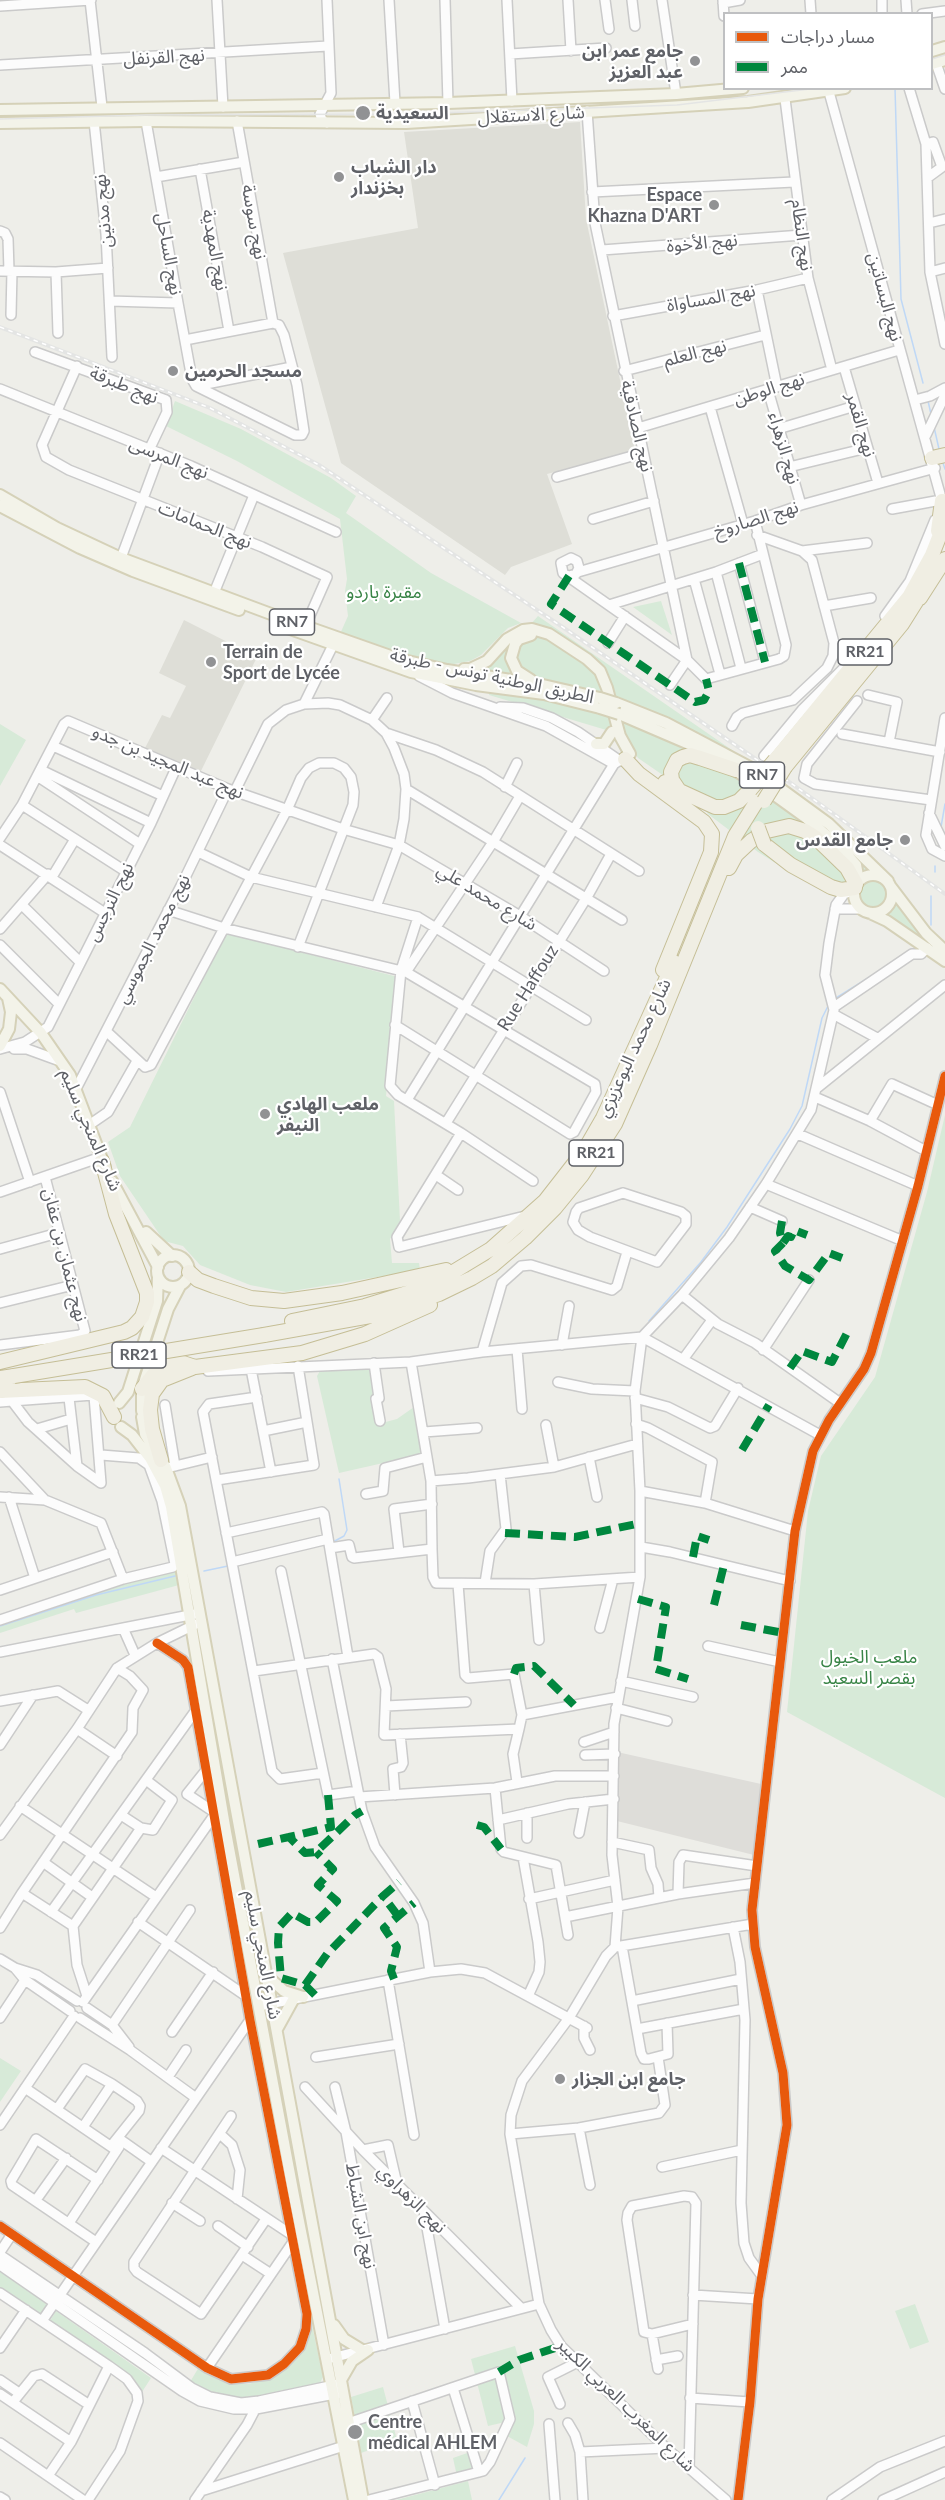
<!DOCTYPE html>
<html>
<head>
<meta charset="utf-8">
<style>
	body { margin:0 }
	#map { position:relative; width:945px; height:2500px; overflow:hidden; background:#eeeee9; font-family:Lato,"Noto Sans Arabic",sans-serif }
	canvas { display:block }
	.legend { position:absolute; left:723px; top:12px; width:210px; height:78px; box-sizing:border-box; background:#fff; border:2px solid #bfc0c2; margin:0; padding:8px 10px; list-style:none; font-size:18px; color:#5f6167 }
	.legend li { display:flex; align-items:center; gap:12px; height:30px }
	.legend b { width:30px; border:2px solid #bfc0c2 }
</style>
</head>
<body>
<div id="map">
<canvas width="945" height="2500"></canvas>
<ul class="legend">
<li><b style="height:8px;background:#e8590c"></b>مسار دراجات</li>
<li><b style="height:8px;background:#00873e"></b>ممر</li>
</ul>
</div>
<script>
const c = document.querySelector('canvas').getContext('2d');
c.lineJoin = 'round';
function fill(path, color) { c.fillStyle = color; c.fill(path, 'evenodd'); }
const toPath = rows => new Path2D(rows.map(r => 'M' + r).join(''));
function strokePath(path, color, width, dash) { c.strokeStyle = color; c.lineWidth = width; c.lineCap = dash ? 'butt' : 'round'; c.setLineDash(dash || []); c.stroke(path); }
function label(font, color, halo, rows, align = 'center') {
  c.font = font + ' Lato,"Noto Sans Arabic",sans-serif'; c.lineWidth = 4.5; c.setLineDash([]); c.textBaseline = 'middle'; c.strokeStyle = halo; c.fillStyle = color; for (const [text, x, y, turn = 0] of rows) {
    c.save(); c.translate(x, y); c.rotate((+turn || 0) * Math.PI / 180); c.textAlign = isNaN(turn) ? turn : align; if (halo) c.strokeText(text, 0, 0); c.fillText(text, 0, 0); c.restore();
  }
}
fill(toPath([
	[617,1752,761,1784,754,1855,617,1821]
]), '#deddd9');
fill(toPath([
	[580,122,586,219,635,451,547,474,572,544,511,567,505,575,341,463,283,253,418,228,404,132],
	[184,620,257,657,199,775,144,750,162,715,170,718,186,686,159,673]
]), '#deded7');
fill(toPath([
	[175,401,241,429,331,478,356,496,346,513,431,573,521,623,508,628,481,655,470,661,454,664,436,663,387,651,340,634,348,616,345,591,347,579,340,519,237,461,166,426],
	[661,601,672,635,633,607],
	[538,616,784,786,871,868,921,935,917,937,867,909,845,892,790,872,758,852,708,814,702,802,638,758,623,735,489,695,492,675,448,667,469,666,480,660,510,631,530,625],
	[0,724,26,740,0,786],
	[226,933,398,977,386,1096,394,1101,400,1221,390,1239,392,1263,419,1263,420,1270,286,1292,250,1285,200,1265,183,1246,164,1241,120,1176,108,1142,130,1127],
	[945,1115,945,1798,787,1712,808,1511,821,1456,875,1377,927,1192],
	[373,1367,378,1424,397,1419,414,1407,423,1454,339,1473,317,1376,321,1369],
	[176,1569,179,1585,76,1613,74,1609,0,1633,0,1622,121,1581],
	[0,2058,21,2071,0,2102],
	[0,2271,49,2304,40,2318,0,2290],
	[915,2304,929,2342,910,2349,895,2311],
	[56,2311,151,2378,142,2392,48,2324],
	[312,2325,323,2377,319,2385,261,2397,234,2398,208,2392,190,2382,199,2367,217,2379,230,2384,248,2384,269,2379,288,2368,303,2352],
	[515,2346,534,2411,534,2424,527,2447,507,2436,514,2420,488,2426,471,2359],
	[383,2387,397,2440,361,2453,351,2397],
	[470,2452,475,2470,457,2476,453,2458],
	[468,2481,472,2500,396,2500]
]), '#d7ead8');
strokePath(toPath([
	[895,88,901,299,923,383],
	[928,401,931,414],
	[934,427,939,449],
	[943,463,945,469],
	[941,827,945,804],
	[935,872,935,866],
	[931,925,931,896],
	[836,998,873,975],
	[649,1321,701,1262,727,1227,790,1129,802,1106,822,1018,828,1006],
	[333,1542,344,1536,347,1530,339,1479],
	[204,1571,228,1566],
	[0,1626,96,1595,175,1576],
	[499,2500,525,2458]
]), '#bfd8f6', 1.5);
const minor = toPath([
	[90,0,102,107],
	[217,0,223,107],
	[327,0,331,93,320,114,322,120,327,123],
	[389,0,395,103],
	[445,0,448,103],
	[507,0,512,101],
	[568,0,571,51],
	[605,0,609,29],
	[632,0,635,26],
	[662,0,676,94],
	[723,0,724,16],
	[810,0,811,14],
	[882,0,882,14],
	[906,0,907,14],
	[723,3,740,0],
	[0,6,91,0],
	[922,14,945,11],
	[510,54,606,48],
	[936,63,945,89],
	[0,65,328,46],
	[909,88,926,144,930,272,945,344],
	[829,92,942,501],
	[785,99,808,278,832,370],
	[587,111,595,223,687,660,670,685],
	[94,121,106,234,112,357],
	[146,121,178,303,192,379,196,386],
	[237,121,273,323],
	[926,144,933,142,942,167,927,178],
	[200,169,229,331],
	[156,177,244,162],
	[592,192,794,182],
	[929,223,945,219],
	[0,231,5,233,8,239,9,271],
	[602,250,802,235],
	[0,271,56,272,108,268],
	[56,272,58,333],
	[930,272,945,268],
	[757,290,777,387],
	[110,301,178,303],
	[11,315,12,271],
	[613,316,757,290,808,278],
	[185,340,273,323,279,325,284,335,297,385,304,431,302,435,295,435,196,386],
	[35,352,166,400,167,412,150,448],
	[77,366,42,445,46,457,69,470,262,547,327,577,305,627],
	[844,367,878,483],
	[624,371,765,335],
	[196,386,292,367],
	[0,389,191,466,336,532],
	[768,390,801,505],
	[915,400,930,396,945,388],
	[710,407,743,524],
	[638,428,899,350],
	[778,429,855,406],
	[926,435,945,395],
	[789,467,867,448],
	[557,477,643,453],
	[892,509,941,500],
	[593,519,654,501],
	[802,551,867,543],
	[121,558,160,453],
	[739,563,765,662],
	[578,572,755,521,801,505,935,468],
	[716,572,741,668],
	[569,576,576,574,579,568,577,561,571,558,561,563,563,573,687,660,706,679,779,659,784,656,786,645,755,521],
	[694,579,720,674],
	[214,593,254,495],
	[609,605,716,572,763,554],
	[824,606,871,598],
	[885,616,910,581,935,520],
	[608,643,625,616],
	[419,676,452,693,546,726,614,764],
	[868,695,897,702,889,742],
	[857,701,807,764,804,778,815,784,931,800],
	[304,704,333,645],
	[500,707,523,708,552,718,578,732,620,761],
	[945,718,926,835,932,849,945,856],
	[372,720,387,698],
	[732,726,737,717,743,713,793,700,827,668,833,656,834,643,812,560,802,551,757,535],
	[386,733,436,750,483,772,639,871],
	[842,734,940,752],
	[53,746,163,796],
	[764,756,802,710,843,669],
	[41,770,151,823],
	[37,776,140,844],
	[505,787,517,763],
	[406,789,622,920],
	[235,791,268,724,286,710,304,704,328,703,340,705,372,720,386,733,394,748,404,774,406,789,404,819,399,845,376,907],
	[22,805,125,871],
	[929,813,945,846],
	[0,838,22,805,64,724,68,721,228,789,343,829,399,845,520,916,604,971],
	[0,845,105,913],
	[198,852,251,877,418,917,586,1020],
	[52,877,75,839],
	[22,905,80,962],
	[835,909,861,909],
	[168,910,224,928,406,972,595,1084,596,1092,574,1132,570,1134,395,1025],
	[418,917,401,970,390,1086,398,1095,461,1133,533,1181],
	[0,929,48,874],
	[0,945,59,1004],
	[406,972,493,842,520,796],
	[834,1007,912,954,921,954,927,948],
	[833,1014,877,1038],
	[106,1031,145,1067,151,1065,287,810,301,778,309,768,319,763,334,763,344,768,351,777,354,792,353,805,298,947],
	[0,1049,25,1042,48,1027,151,823,176,768],
	[14,1049,27,1049,60,1061],
	[817,1088,945,985],
	[76,1089,183,882,228,789],
	[0,1092,30,1182],
	[815,1097,870,1121,926,1151],
	[407,1100,614,764,628,755],
	[870,1121,892,1084,938,1105],
	[446,1123,587,897,611,854],
	[89,1125,108,1112,137,1061],
	[461,1133,397,1237,399,1247,525,1216],
	[798,1134,918,1186],
	[436,1175,458,1190],
	[766,1184,903,1241],
	[0,1192,101,1157],
	[623,1193,681,1212,686,1216,686,1224,657,1262,590,1237,578,1230,573,1222,576,1212,579,1208,623,1193],
	[750,1207,782,1221],
	[0,1249,58,1233],
	[682,1295,718,1324,755,1343,840,1403],
	[0,1303,73,1285],
	[0,1345,80,1335,85,1331,45,1177],
	[562,1345,569,1306],
	[517,1349,522,1409],
	[763,1350,809,1280],
	[482,1352,502,1283,521,1266,531,1265,612,1290,617,1286,627,1252],
	[684,1358,712,1320],
	[411,1362,431,1481,432,1549,433,1577,436,1583,534,1584,640,1577],
	[374,1363,379,1398,376,1399,380,1421],
	[251,1369,271,1472],
	[208,1371,411,1362,482,1352,642,1337,820,1435],
	[558,1382,592,1389,635,1391],
	[257,1397,209,1404,203,1412,272,1771,280,1779,323,1773],
	[69,1398,77,1466],
	[635,1398,668,1407,710,1428,715,1426,738,1388],
	[0,1402,12,1401,93,1395,94,1396,101,1483,77,1466,28,1422,12,1401],
	[165,1405,175,1466],
	[636,1424,648,1428,712,1462,705,1503],
	[546,1425,554,1467],
	[37,1429,71,1419],
	[263,1431,307,1422],
	[424,1432,477,1428],
	[0,1452,45,1500],
	[589,1457,597,1497],
	[171,1467,212,1457],
	[217,1480,314,1465,298,1366],
	[431,1481,468,1478,554,1467,637,1444],
	[640,1491,705,1503,795,1531],
	[366,1494,383,1491,385,1468,427,1457],
	[0,1497,45,1500,101,1523,123,1579],
	[9,1497,35,1578],
	[226,1533,322,1512,324,1514,348,1657],
	[641,1547,670,1552,790,1581],
	[330,1548,349,1545,352,1557,354,1558,432,1549],
	[399,1552,394,1509,432,1504],
	[232,1562,328,1539],
	[281,1571,328,1795,358,1791],
	[485,1583,490,1551,506,1529,500,1474],
	[534,1584,539,1640],
	[0,1590,113,1552],
	[0,1620,123,1579,173,1567,175,1564,162,1501,149,1465,139,1458,101,1455],
	[123,1628,135,1655],
	[600,1628,613,1579],
	[708,1646,780,1662],
	[0,1652,195,1614],
	[332,1659,362,1811,375,1847,414,1903,423,1923,430,1972],
	[254,1671,374,1654,378,1657,386,1689,384,1735,519,1729,522,1715,514,1674,468,1678,465,1675,458,1584],
	[621,1681,693,1697],
	[0,1701,58,1691,88,1710],
	[386,1706,466,1702],
	[616,1708,667,1721],
	[522,1715,618,1697],
	[77,1729,117,1756],
	[584,1742,614,1732],
	[0,1745,33,1695],
	[585,1755,615,1754],
	[207,1769,187,1794,214,1812],
	[517,1782,513,1754,519,1729],
	[495,1788,501,1849,504,1852,556,1865,568,1935],
	[395,1795,393,1769,401,1767,403,1763,400,1734],
	[359,1797,495,1788,555,1776,614,1776],
	[20,1806,156,1897],
	[527,1813,527,1838],
	[121,1815,141,1828,153,1830,172,1800,146,1780],
	[498,1820,568,1804,614,1799],
	[579,1833,585,1802],
	[0,1835,77,1729,117,1668,157,1643,196,1624],
	[612,1842,649,1850,651,1868,658,1884,659,1898],
	[523,1857,538,1942,540,1962,539,1972,528,1996],
	[43,1862,92,1897],
	[22,1893,73,1926],
	[678,1894,679,1862,683,1855,757,1866],
	[529,1899,615,1880],
	[51,1912,196,1710],
	[565,1917,678,1894,755,1883],
	[138,1922,246,1996],
	[733,1927,740,1962,745,2020,741,2203,744,2243,749,2258,762,2276],
	[0,1928,22,1893,132,1732,133,1708,143,1690,130,1676,117,1668],
	[622,1946,641,2053,644,2059,649,2059,668,2054,667,2023],
	[615,1947,618,1907,612,1855,614,1724,640,1577,640,1491,635,1391,642,1337,682,1295,729,1238,766,1184,811,1110,834,1010,825,975,829,943,836,905,844,894,852,891],
	[0,1959,15,1968,25,1980,70,2011],
	[15,1968,37,1975,77,2001],
	[388,1980,414,2135],
	[87,1996,77,1965,73,1926,141,1828],
	[632,2001,741,1979],
	[83,2002,215,1814],
	[259,2006,430,1972,461,1969,485,1973,587,2028],
	[87,2008,112,2025,129,2047],
	[0,2018,25,1980],
	[80,2018,130,2050,196,2098],
	[112,2025,190,1910],
	[584,2026,584,2038,590,2050],
	[637,2029,744,2009],
	[172,2032,213,1972],
	[316,2057,399,2044],
	[168,2077,186,2050],
	[305,2087,363,2150,521,2308],
	[335,2087,346,2132,384,2345],
	[25,2088,116,2150],
	[57,2109,85,2069,112,2084,137,2101,140,2106,139,2111,111,2146],
	[231,2116,134,2262,134,2268,137,2272,201,2314,266,2219],
	[0,2125,74,2016],
	[83,2127,112,2084],
	[579,2128,590,2185],
	[220,2134,232,2145,240,2170,237,2199],
	[510,2134,579,2128,659,2113,665,2105,658,2057],
	[118,2138,152,2162],
	[161,2148,292,2235],
	[363,2150,388,2145,397,2184],
	[662,2167,742,2150],
	[36,2200,66,2158],
	[172,2203,200,2221],
	[424,2211,445,2329],
	[69,2223,119,2147],
	[0,2226,207,2368,231,2379,268,2375,284,2364,300,2347,306,2329,307,2314,250,2020,188,1667,183,1660,157,1643],
	[218,2226,248,2247],
	[96,2242,12,2185,11,2181,36,2139,98,2180],
	[0,2252,12,2234],
	[0,2255,145,2353,192,2388,210,2397,241,2403,259,2401,339,2384],
	[242,2255,271,2274],
	[0,2265,182,2391,200,2401,234,2409,256,2409,340,2393],
	[0,2293,109,2366,127,2379,137,2393,138,2401,120,2451,88,2500],
	[693,2295,758,2299],
	[539,2304,510,2134,511,2115,522,2081,569,2018,606,1956,615,1947,753,1924],
	[42,2321,250,2020],
	[652,2334,658,2369],
	[0,2348,26,2310],
	[332,2358,539,2304,551,2330,561,2346,666,2448,726,2500],
	[656,2360,678,2356],
	[207,2368,293,2242],
	[0,2380,19,2393],
	[453,2388,479,2472],
	[0,2394,71,2442],
	[690,2398,750,2402],
	[412,2401,435,2485],
	[13,2402,34,2376,42,2374,88,2404],
	[560,2404,548,2377,578,2362],
	[348,2423,499,2372,510,2419,490,2462,483,2471,369,2500],
	[568,2423,575,2435,580,2452],
	[549,2424,555,2500],
	[0,2443,83,2500],
	[689,2468,696,2203,692,2197,684,2196,632,2206,628,2213,627,2220,644,2332,652,2334,693,2324],
	[48,2476,71,2442,109,2366],
	[201,2491,344,2446],
	[0,2497,5,2500],
	[195,2500,247,2425,257,2406],
	[583,2500,580,2452,666,2448],
	[738,2500,750,2402,758,2299,787,2125,783,2073,755,1947,752,1910,795,1531,813,1451,829,1420,864,1369,871,1353,918,1186,945,1076],
	[832,2500,880,2467,945,2441],
	[883,2500,945,2472]
]);
const major = toPath([
	[932,51,945,47],
	[932,64,945,60],
	[0,110,448,103,676,94,743,88],
	[0,123,146,121,406,123,748,102,845,88],
	[0,495,57,528,121,558,271,614,399,659,447,670,543,685,600,698],
	[0,506,80,548,133,571,239,610],
	[276,624,411,672,476,685,544,694,600,708],
	[531,635,519,639,515,644,511,658,517,671,531,680],
	[464,669,470,669,487,661,507,639,523,630,532,629,549,634,587,659,600,671,607,688,620,736,630,754],
	[616,703,666,723,755,770,829,824,888,881],
	[619,714,696,747,769,791,805,817,840,847,856,865,859,881],
	[596,744,604,744,612,732],
	'854 894a19 19 0 1 1 38 0a19 19 0 1 1-38 0Z',
	[891,887,926,933,945,951],
	[872,914,887,921,945,961],
	[0,989,41,1033,70,1075,105,1167],
	[0,1046,9,1029,11,1012,8,998],
	[112,1181,158,1267],
	[146,1232,172,1256],
	'157 1271a16 16 0 1 1 32 0a16 16 0 1 1-32 0Z',
	[119,1403,128,1392,157,1301,158,1277],
	[142,1411,142,1389,168,1309,180,1286],
	[142,1417,145,1434,166,1468,180,1506,363,2500],
	[121,1427,132,1435,150,1458,165,1486,171,1507,226,1832,294,2196,354,2500],
	[268,1977,284,1991,303,1997],
	[277,2029,293,2000],
	[334,2325,344,2339,362,2350],
	[341,2380,352,2361,368,2350]
]);
const highway = toPath([
	[932,458,945,455],
	[938,531,942,501],
	[920,598,945,559],
	[625,759,639,774,704,822,712,834,711,852,663,970],
	[775,760,909,597,932,555,945,522],
	[785,767,902,624,924,589],
	[665,782,680,791,715,807,724,807,739,801,750,790],
	[678,789,672,780,671,772,677,760,683,757,690,755,700,758,736,770],
	[764,844,791,865,831,887,841,890,855,888],
	[729,868,736,855,751,841,767,831,789,826,805,831,816,838,847,868,856,884],
	[189,1272,198,1280,214,1286,251,1298,284,1301,342,1293,446,1270],
	[292,1321,365,1306,417,1290,440,1280,491,1249,545,1201,584,1151,603,1118,674,962],
	[264,1335,376,1315,439,1294,472,1278,492,1266,525,1238,555,1208,582,1175,615,1124,650,1045,735,836,760,796],
	[0,1362,124,1332,132,1328,142,1317,147,1302,147,1293,116,1214,102,1161],
	[0,1378,14,1376],
	[142,1389,160,1367,183,1363,195,1367,302,1353,365,1334,430,1305],
	[0,1391,85,1387,103,1396,114,1417],
	[161,1460,152,1429,150,1410,152,1394,162,1380,192,1368]
]);
strokePath(minor, '#cacaca', 12);
strokePath(major, '#d5d1b8', 14);
strokePath(highway, '#c5be96', 16);
strokePath(minor, '#fcfcfc', 9);
strokePath(major, '#f3f3e9', 10);
strokePath(highway, '#f0eee3', 14);
strokePath(toPath([
	[932,59,945,55],
	[0,119,146,115,409,114,677,105,818,88]
]), '#e4e5e4', 1.5);
const rail = toPath([
	[0,327,210,408,319,465,561,626,788,781,945,894]
]);
strokePath(rail, '#e4e5e4', 4);
strokePath(rail, '#fff', 1.5, [4.5]);
const majorBridge = toPath([
	[600,698,616,703],
	[600,708,619,714]
]);
const highwayBridge = toPath([
	[750,790,775,760],
	[764,801,785,767],
	[758,828,764,844],
	[14,1376,264,1335]
]);
strokePath(majorBridge, '#d5d1b8', 14, []);
strokePath(highwayBridge, '#c5be96', 16, []);
strokePath(majorBridge, '#f3f3e9', 10);
strokePath(highwayBridge, '#f0eee3', 14);
strokePath(toPath([
	[739,563,765,662],
	[569,576,551,604,695,702,704,700,709,691,706,679],
	[782,1221,780,1233,783,1243,788,1236,791,1237,794,1230,807,1235],
	[783,1243,775,1251,785,1266,809,1280,829,1253,842,1258],
	[790,1368,802,1351,832,1362,848,1331],
	[742,1450,769,1405],
	[505,1533,575,1537,641,1523],
	[693,1557,697,1536,709,1540],
	[638,1599,666,1607,656,1669,688,1679],
	[714,1605,724,1565],
	[741,1625,784,1633],
	[514,1674,516,1668,534,1666,574,1705],
	[328,1795,331,1827,289,1837,305,1853,316,1852,355,1815,362,1811],
	[477,1825,484,1827,501,1849],
	[258,1844,289,1837],
	[398,1916,383,1896,399,1882],
	[394,1979,391,1971,397,1947,384,1928,414,1903],
	[305,1985,327,1954,383,1896],
	[315,1995,305,1985,281,1978,278,1943,279,1927,292,1913,308,1922,316,1922,337,1901,318,1885,333,1869,316,1852],
	[499,2372,519,2360,561,2346]
]), '#00873e', 8, [15, 8]);
strokePath(toPath([
	[0,2226,207,2368,231,2379,268,2375,284,2364,300,2347,306,2329,307,2314,250,2020,188,1667,183,1660,157,1643],
	[738,2500,750,2402,758,2299,787,2125,783,2073,755,1947,752,1910,795,1531,813,1451,829,1420,864,1369,871,1353,918,1186,945,1076]
]), '#e8590c', 9);
for (const [x, y, r, color] of [
	[695,61,6,"#919294"],
	[363,113,8,"#919294"],
	[339,177,6,"#919294"],
	[714,205,6,"#919294"],
	[173,371,6,"#919294"],
	[211,662,6,"#919294"],
	[905,840,6,"#919294"],
	[265,1114,6,"#919294"],
	[560,2079,6,"#919294"],
	[355,2432,8,"#919294"]
]) { const dot = new Path2D(); dot.arc(x, y, r, 0, 2 * Math.PI); c.fillStyle = color; c.fill(dot); strokePath(dot, '#fff', 2); }
for (const [x, y, w] of [
	[292,622,45],
	[865,652,54],
	[762,775,45],
	[596,1153,54],
	[139,1355,54]
]) { const box = new Path2D(); box.roundRect(x - w / 2, y - 13, w, 26, 4.5); c.fillStyle = '#fff'; c.fill(box); strokePath(box, '#5f6167', 1.5); }
label('bold 16px', '#5f6167', null, [
	["RN7",292,622],
	["RR21",865,652],
	["RN7",762,775],
	["RR21",596,1153],
	["RR21",139,1355]
]);
label('bold 18px', '#5f6167', '#fff', [
	["جامع عمر ابن",683,51,"right"],
	["عبد العزيز",683,72,"right"],
	["السعيدية",376,113],
	["دار الشباب",351,167],
	["بخزندار",351,188],
	["Espace",702,195,"right"],
	["Khazna D'ART",702,216,"right"],
	["مسجد الحرمين",185,371],
	["Terrain de",223,652],
	["Sport de Lycée",223,673],
	["جامع القدس",893,840,"right"],
	["ملعب الهادي",277,1104],
	["النيفر",277,1125],
	["جامع ابن الجزار",572,2079],
	["Centre",368,2422],
	["médical AHLEM",368,2443]
], 'left');
label('18px', '#5f6167', '#fff', [
	["نهج القرنفل",164,57,-3],
	["شارع الاستقلال",531,115,-3],
	["نهج مدنين",103,211,-95],
	["نهج سوسة",254,222,80],
	["نهج النظام",802,235,82],
	["نهج الأخوة",702,243,-5],
	["نهج المهدية",215,250,80],
	["نهج الساحل",169,254,80],
	["نهج البساتين",885,297,75],
	["نهج المساواة",711,298,-10],
	["نهج العلم",695,353,-14],
	["نهج طبرقة",124,385,22],
	["نهج الوطن",769,389,-17],
	["نهج القمر",861,425,74],
	["نهج الصادقية",637,426,77],
	["نهج الزهراء",784,448,74],
	["نهج المرسى",169,458,22],
	["نهج الصاروخ",756,519,-17],
	["نهج الحمامات",205,525,22],
	["الطريق الوطنية تونس - طبرقة",492,676,12],
	["نهج عبد المجيد بن جدو",168,762,23],
	["شارع محمد علي",487,897,31],
	["نهج النرجس",110,902,-64],
	["نهج محمد الجموسي",153,939,-63],
	["Rue Haffouz",528,988,-58],
	["شارع محمد البوعزيزي",634,1048,-65],
	["شارع المنجي سليم",91,1130,67],
	["نهج عثمان بن عفان",65,1255,76],
	["شارع المنجي سليم",263,1955,79],
	["نهج الزهراوي",412,2199,45],
	["نهج ابن الشباط",361,2216,80],
	["شارع المغرب العربي الكبير",626,2405,44]
]);
label('18px', '#388446', '#fff', [
	["مقبرة باردو",384,592],
	["ملعب الخيول",869,1657],
	["بقصر السعيد",869,1678]
]);
</script>
</body>
</html>
